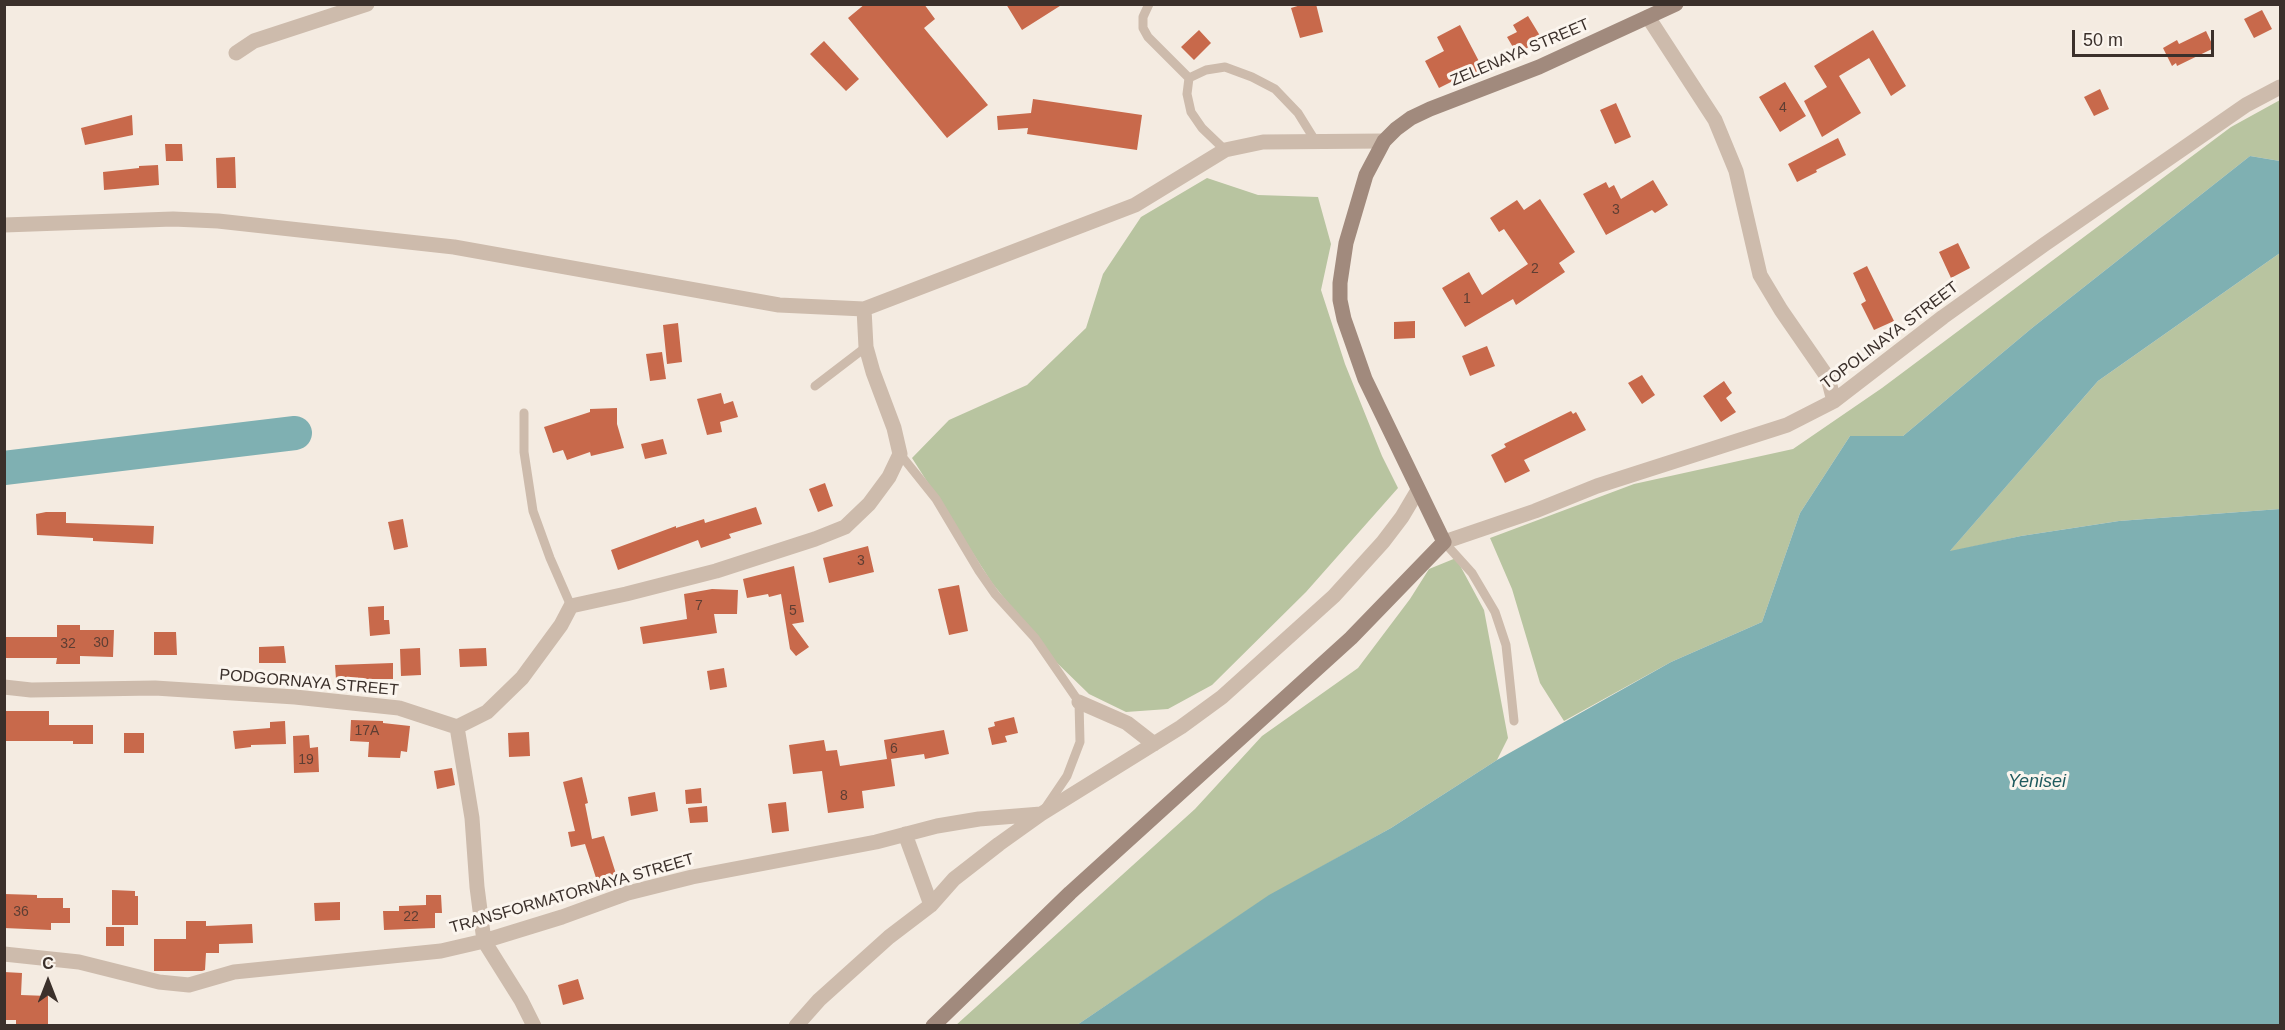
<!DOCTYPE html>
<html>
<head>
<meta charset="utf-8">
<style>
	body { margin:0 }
	#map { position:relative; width:2285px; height:1030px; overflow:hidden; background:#f4ebe1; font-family:Arial,sans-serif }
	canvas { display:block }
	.frame { position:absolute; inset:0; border:6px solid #3b302b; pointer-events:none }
	.north { position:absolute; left:18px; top:952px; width:60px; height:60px; -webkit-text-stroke:4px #fbf5ee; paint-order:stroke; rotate:0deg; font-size:16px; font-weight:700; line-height:24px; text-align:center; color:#3b302b }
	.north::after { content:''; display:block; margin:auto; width:21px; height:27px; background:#3b302b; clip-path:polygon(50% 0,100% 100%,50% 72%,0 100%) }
	.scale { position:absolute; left:2072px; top:30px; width:142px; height:27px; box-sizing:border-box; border:3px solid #3b302b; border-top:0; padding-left:8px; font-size:18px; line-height:21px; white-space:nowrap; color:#3b302b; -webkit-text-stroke:4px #fbf5ee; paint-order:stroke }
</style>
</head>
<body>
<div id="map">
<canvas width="2285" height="1030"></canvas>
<div class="frame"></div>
<div class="north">С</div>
<div class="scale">50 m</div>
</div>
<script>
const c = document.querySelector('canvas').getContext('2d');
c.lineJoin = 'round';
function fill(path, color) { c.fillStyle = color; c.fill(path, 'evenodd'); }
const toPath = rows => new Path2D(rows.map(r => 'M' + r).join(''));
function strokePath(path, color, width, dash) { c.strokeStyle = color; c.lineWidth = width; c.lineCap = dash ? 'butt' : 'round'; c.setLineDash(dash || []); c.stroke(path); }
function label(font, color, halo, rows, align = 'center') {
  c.font = font + ' Arial,sans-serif'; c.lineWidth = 6; c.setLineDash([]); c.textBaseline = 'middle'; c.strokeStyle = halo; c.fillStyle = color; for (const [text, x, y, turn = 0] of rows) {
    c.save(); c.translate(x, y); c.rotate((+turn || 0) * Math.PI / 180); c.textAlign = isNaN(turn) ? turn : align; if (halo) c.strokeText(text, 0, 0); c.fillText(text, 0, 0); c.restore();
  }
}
fill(toPath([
	[2280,100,2280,161,2250,156,2032,328,1903,436,1850,436,1800,513,1762,622,1671,662,1564,721,1540,683,1512,589,1490,538,1634,484,1793,449,1882,388,2231,127],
	[1207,178,1258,195,1318,197,1331,244,1321,290,1345,364,1382,456,1398,488,1306,592,1212,685,1168,709,1126,712,1089,694,1054,660,992,583,912,458,949,420,1027,385,1086,328,1103,274,1141,217],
	[2280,253,2280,509,2119,521,2021,536,1949,552,2098,381],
	[1456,558,1484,610,1508,738,1497,760,1391,828,1269,896,1077,1025,955,1026,1195,809,1262,736,1358,668,1410,599,1429,569]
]), '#b8c4a0');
fill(toPath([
	[2250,156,2280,161,2280,253,2098,381,1950,551,2021,536,2119,521,2280,509,2280,1025,1077,1025,1269,895,1391,828,1497,760,1671,662,1762,622,1800,513,1850,436,1903,436,2032,328]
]), '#7fb0b2');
strokePath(toPath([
	[4,468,295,433]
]), '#7fb0b2', 34);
fill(toPath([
	[865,4,924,4,935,19,924,28,988,105,947,138,848,18],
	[1006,4,1063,4,1022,30],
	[1304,4,1316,4,1323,32,1300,38,1291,8],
	[2262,10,2272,29,2254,38,2244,19],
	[1528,16,1542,39,1517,54,1507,37,1517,32,1513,25],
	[1460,25,1483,69,1457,82,1455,80,1439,88,1425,61,1444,51,1437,37],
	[1199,30,1211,43,1194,60,1181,47],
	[1873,30,1906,86,1891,96,1869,58,1839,76,1861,113,1822,137,1804,101,1827,87,1814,66],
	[2206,31,2214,48,2177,66,2176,63,2172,66,2163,48,2177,40,2179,44],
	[824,41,859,79,846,91,810,54],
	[1785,82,1806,116,1780,132,1759,97],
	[2100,89,2109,109,2094,116,2084,97],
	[1033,99,1142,115,1137,150,1027,134,1028,128,998,130,997,116,1031,113],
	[1616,103,1631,137,1615,144,1600,110],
	[132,115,133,135,85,145,81,128],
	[1838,138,1846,155,1816,170,1817,172,1797,182,1788,164],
	[165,144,182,144,183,161,166,161],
	[235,157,236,188,217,188,216,158],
	[158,165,159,185,104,190,103,172,139,168,139,166],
	[1653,180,1668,205,1655,213,1652,210,1606,235,1583,194,1606,182,1609,188,1614,185,1621,199],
	[1540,199,1575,252,1559,263,1565,272,1516,305,1513,299,1465,327,1442,288,1469,272,1482,295,1528,264,1504,229,1499,232,1490,218,1517,200,1524,210],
	[1958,243,1970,268,1951,278,1939,252],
	[1867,266,1894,321,1874,330,1861,304,1866,301,1853,273],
	[1415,321,1415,338,1394,339,1394,322],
	[678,323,682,362,667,364,663,325],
	[1487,346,1495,366,1470,376,1462,356],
	[662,352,666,379,650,381,646,354],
	[1642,375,1655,395,1642,404,1628,383],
	[1724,381,1732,393,1726,398,1736,412,1721,422,1703,396],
	[721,393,724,404,733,401,738,417,720,422,722,432,707,435,697,399],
	[617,408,617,424,624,448,591,456,590,452,567,460,563,450,553,453,544,427,590,412,590,409],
	[1571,411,1573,414,1576,412,1586,430,1524,460,1530,471,1505,483,1491,455,1506,447,1504,444],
	[663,439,667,454,645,459,641,444],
	[825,483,833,506,818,512,809,489],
	[756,507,762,524,729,534,731,538,701,548,698,540,618,570,611,550,676,526,676,528,704,519,705,523],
	[46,512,66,512,66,523,154,526,153,544,93,541,93,538,37,535,36,514],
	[403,519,408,547,394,550,388,522],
	[868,546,874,572,829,583,823,558],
	[794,566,804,622,792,624,809,647,796,656,790,649,781,594,769,597,768,594,747,598,743,579],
	[959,585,968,631,949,635,938,589],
	[712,589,738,590,737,614,714,614,717,633,643,644,640,627,687,619,684,594],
	[384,606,384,620,389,620,390,634,370,636,368,607],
	[57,625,80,625,80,630,114,630,113,657,80,656,80,664,56,664,57,658,6,658,6,637,57,637],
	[154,632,176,632,177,655,154,655],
	[284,646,286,663,259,663,259,647],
	[420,648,421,675,401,676,400,649],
	[486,648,487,666,460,667,459,649],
	[393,663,393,679,336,679,335,665],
	[724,668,727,687,710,690,707,671],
	[4,711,49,711,49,725,93,725,93,744,73,744,73,741,4,741],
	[1014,717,1018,733,1005,736,1007,742,992,745,988,728,995,726,994,722],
	[351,720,383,721,383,723,410,726,407,752,401,751,400,758,368,757,369,742,350,741],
	[285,721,286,744,251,745,251,747,235,749,233,731,270,728,270,722],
	[944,730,949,754,925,759,924,754,891,759,895,786,862,791,864,808,828,813,822,771,793,774,789,745,824,740,826,751,837,750,840,766,887,759,884,740],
	[529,732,530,756,509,757,508,733],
	[124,733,144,733,144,753,124,753],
	[309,735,310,748,318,747,319,772,294,773,293,736],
	[452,768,455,785,437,789,434,771],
	[582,777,588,803,585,804,592,839,604,836,616,874,597,881,585,844,571,847,568,832,575,831,563,782],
	[701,788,702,803,686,804,685,790],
	[655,792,658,811,631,816,628,797],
	[786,802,789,831,772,833,768,804],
	[707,806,708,822,690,823,688,808],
	[112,890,135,891,135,896,138,896,138,925,112,925],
	[4,894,37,895,37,898,63,898,63,908,70,908,70,923,51,923,51,930,4,928],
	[426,895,441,895,442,913,435,913,435,928,384,930,383,911,399,911,399,906,426,905],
	[340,902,340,920,315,921,314,903],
	[186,921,206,921,206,926,252,924,253,943,219,944,219,953,206,953,205,970,202,971,154,971,154,939,186,939],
	[106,927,124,927,124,946,106,946],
	[4,972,22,973,21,995,48,996,48,1026,16,1026,16,1020,4,1020],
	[578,979,584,999,563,1005,558,985]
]), '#c8694b');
strokePath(toPath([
	[1149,4,1143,17,1143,28,1148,37,1189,78,1187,94,1191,112,1202,128,1225,150],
	[1189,78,1206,70,1225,67,1252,77,1275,89,1298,113,1316,142],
	[815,386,866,347],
	[524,413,524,452,533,511,550,558,571,606],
	[900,454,936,499,979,571,995,594,1035,638,1079,702,1080,742,1067,776,1046,807],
	[1444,542,1472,573,1495,612,1506,645,1514,721]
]), '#cdbbac', 9);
strokePath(toPath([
	[1648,17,1715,120,1736,171,1760,275,1781,310,1828,378,1834,401],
	[236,53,254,41,367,4],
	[4,225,173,219,218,221,454,247,779,305,864,309,1135,205,1225,150,1263,142,1384,141],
	[1444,542,1535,511,1597,486,1787,425,1834,401,1943,317,2045,244,2246,105,2280,87],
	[4,687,31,690,155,688,295,697,399,708,457,727,487,712,522,678,561,625,571,606,626,594,716,571,815,539,845,527,869,504,889,477,900,454,894,428,873,372,866,347,864,309],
	[1079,702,1127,723,1154,744],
	[457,727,472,818,477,887,484,941,521,1000,534,1026],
	[905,834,931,905],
	[4,954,79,962,159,982,189,985,234,972,441,951,484,941,562,917,628,893,692,877,876,842,937,826,979,819,1041,814],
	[796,1026,819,1000,889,937,931,905,954,879,999,844,1041,814,1181,727,1222,697,1334,596,1383,542,1402,517,1418,490]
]), '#cdbbac', 15);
strokePath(toPath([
	[933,1026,1070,893,1351,638,1444,542,1365,379,1344,319,1340,300,1340,283,1346,243,1366,175,1384,141,1396,129,1411,118,1430,109,1539,67,1676,4]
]), '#a18a7d', 15);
label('14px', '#5e3e33', null, [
	["4",1783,108],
	["3",1616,210],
	["2",1535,269],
	["1",1467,299],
	["3",861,561],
	["7",699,606],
	["5",793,611],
	["30",101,643],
	["32",68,644],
	["17А",367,731],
	["6",894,749],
	["19",306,760],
	["8",844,796],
	["36",21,912],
	["22",411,917]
]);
label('16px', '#3b302b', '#fbf5ee', [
	["ZELENAYA STREET",1520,53,-23],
	["TOPOLINAYA STREET",1890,336,-37],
	["PODGORNAYA STREET",309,683,5],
	["TRANSFORMATORNAYA STREET",572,894,-16]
]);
label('italic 18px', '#1f5a5e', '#fbf5ee', [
	["Yenisei",2037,782]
]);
</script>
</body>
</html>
